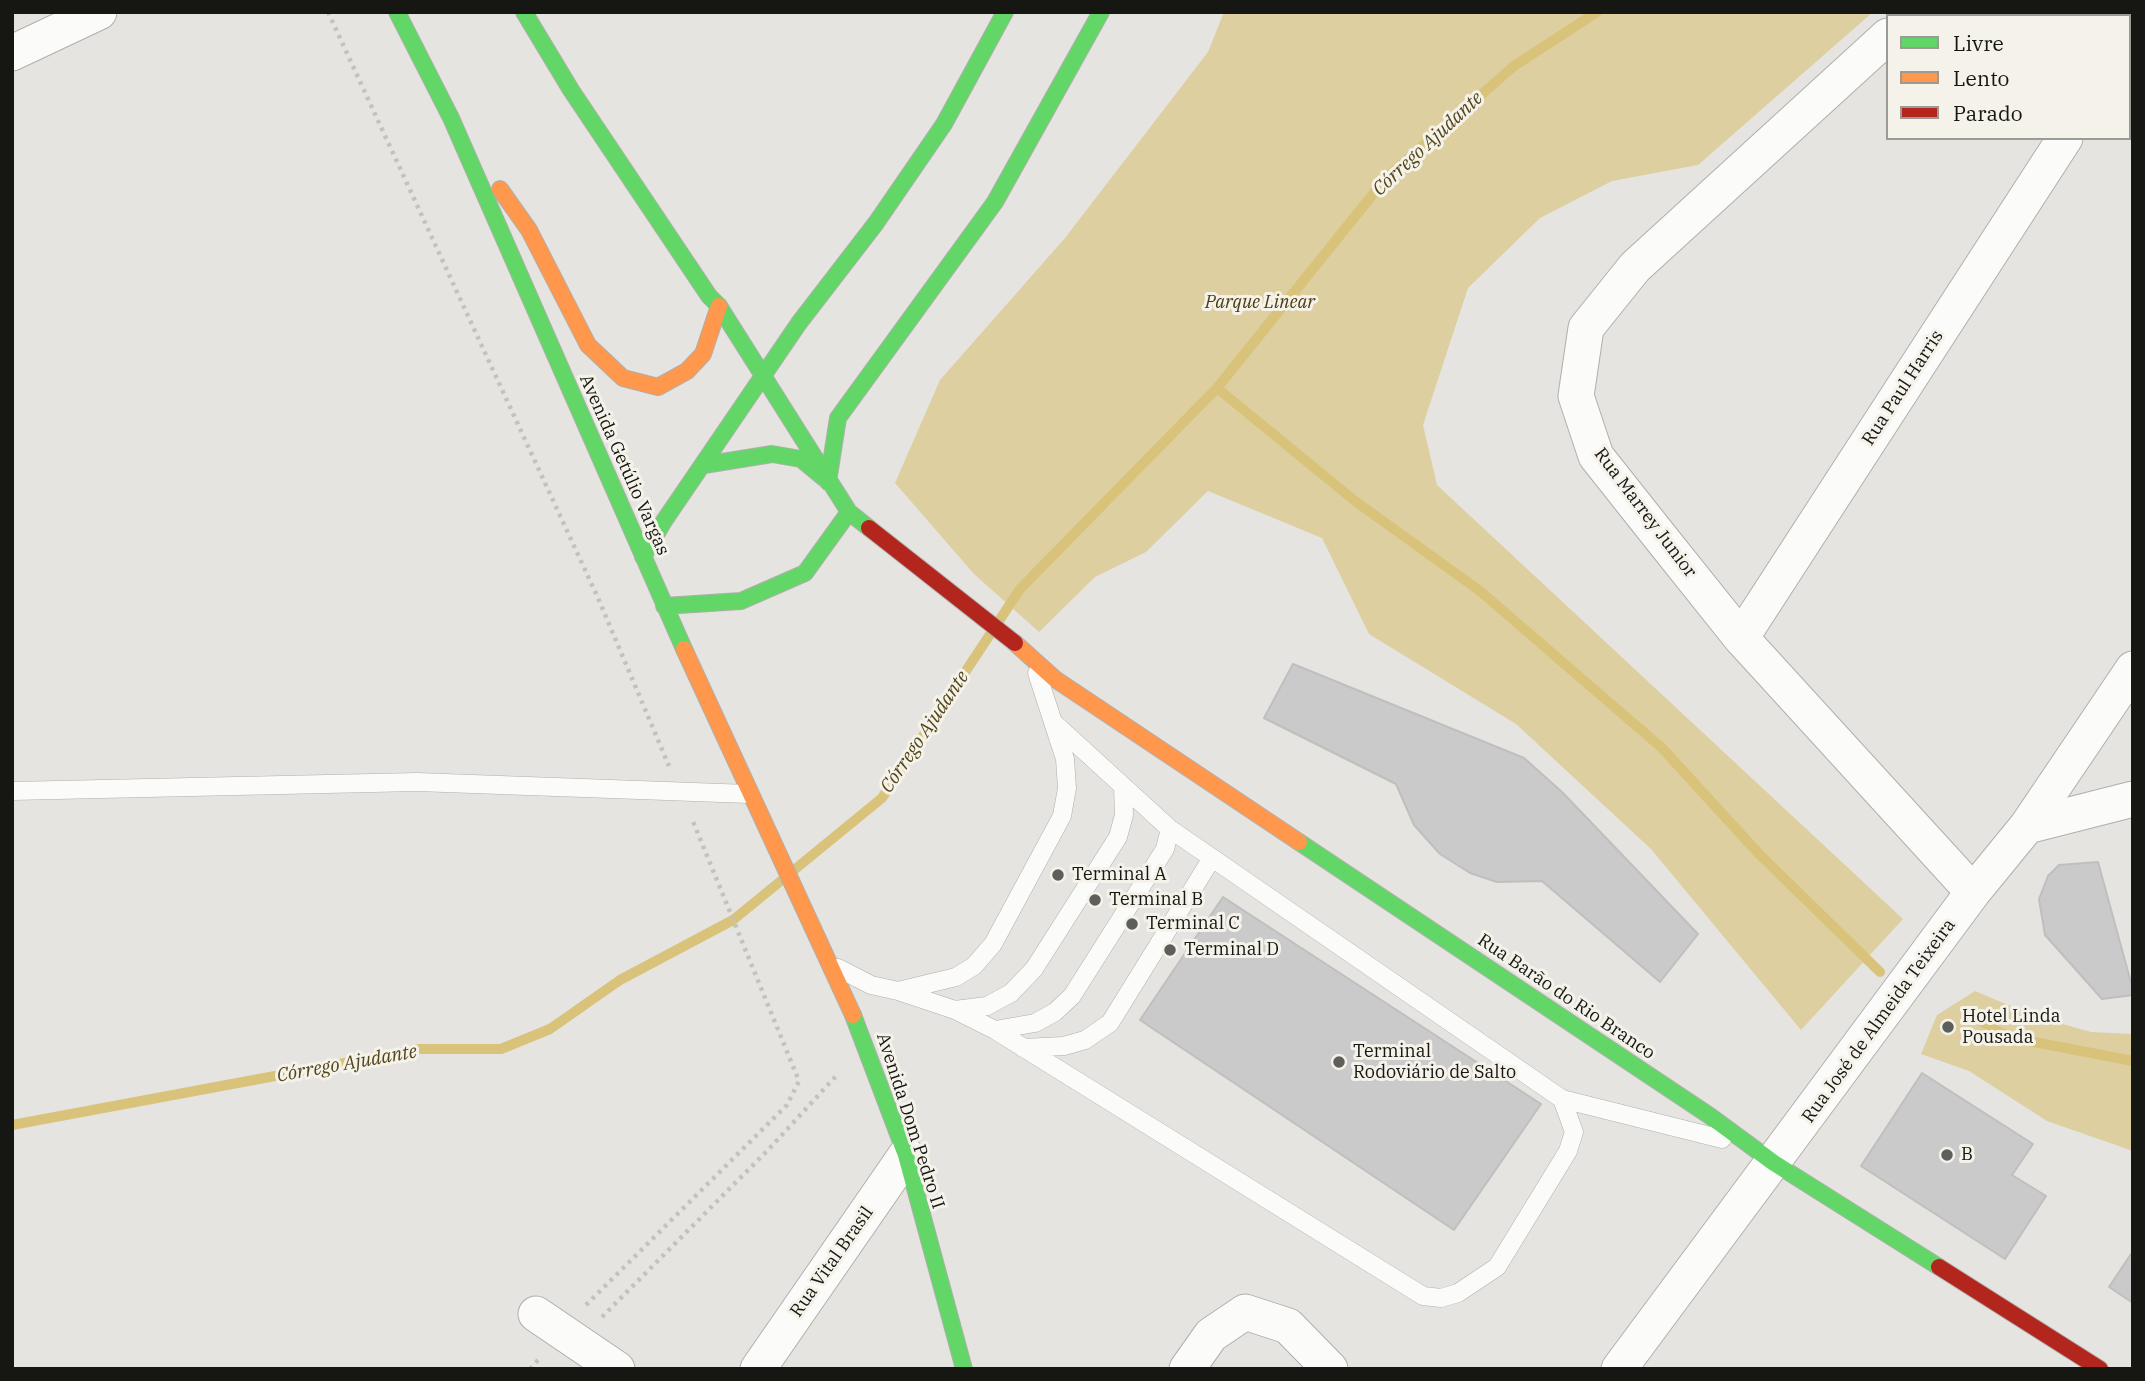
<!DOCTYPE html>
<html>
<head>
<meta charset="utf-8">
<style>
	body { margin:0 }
	#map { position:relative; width:2145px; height:1381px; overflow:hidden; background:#e5e4e0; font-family:"IBM Plex Serif",serif }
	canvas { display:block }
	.frame { position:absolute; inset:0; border:14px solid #161613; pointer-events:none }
	.legend { position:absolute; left:1886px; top:14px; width:245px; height:126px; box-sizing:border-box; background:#f5f2ea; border:2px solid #9c9a94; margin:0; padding:9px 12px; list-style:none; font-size:21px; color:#161613 }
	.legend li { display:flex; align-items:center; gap:14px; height:35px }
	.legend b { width:35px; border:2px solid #9c9a94 }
</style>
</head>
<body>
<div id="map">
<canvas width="2145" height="1381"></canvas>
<div class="frame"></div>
<ul class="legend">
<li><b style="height:9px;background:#63d668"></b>Livre</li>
<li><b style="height:9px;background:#ff974d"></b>Lento</li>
<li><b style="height:9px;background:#b3261e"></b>Parado</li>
</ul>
</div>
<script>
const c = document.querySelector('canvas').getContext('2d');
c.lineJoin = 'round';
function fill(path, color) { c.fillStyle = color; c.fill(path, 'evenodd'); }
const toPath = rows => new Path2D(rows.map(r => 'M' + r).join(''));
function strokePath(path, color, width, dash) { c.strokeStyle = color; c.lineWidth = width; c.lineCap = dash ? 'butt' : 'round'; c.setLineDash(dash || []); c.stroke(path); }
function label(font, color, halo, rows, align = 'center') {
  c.font = font + ' "IBM Plex Serif",serif'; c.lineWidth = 6; c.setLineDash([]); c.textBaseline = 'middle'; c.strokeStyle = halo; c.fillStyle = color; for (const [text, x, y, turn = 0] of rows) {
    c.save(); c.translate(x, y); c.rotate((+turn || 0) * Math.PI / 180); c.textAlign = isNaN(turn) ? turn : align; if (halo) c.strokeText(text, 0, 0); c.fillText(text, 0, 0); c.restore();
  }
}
fill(toPath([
	[1224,12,1873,12,1698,165,1612,181,1540,218,1468,288,1423,425,1437,485,1903,919,1801,1030,1651,849,1516,724,1369,634,1322,538,1208,491,1146,552,1095,577,1039,632,974,574,895,483,940,380,1065,238,1208,52],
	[1975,991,2034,1016,2091,1032,2133,1034,2133,1151,2047,1121,1969,1071,1921,1054,1937,1015]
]), '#decfa0');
strokePath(toPath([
	[1217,388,1355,501,1480,591,1662,748,1759,854,1880,972],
	[794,870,882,798,1020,589,1217,388,1386,178,1514,66,1597,12],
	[1977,1019,2008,1037,2133,1061],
	[12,1125,420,1049,501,1049,550,1029,620,980,733,920,782,880]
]), '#d9c279', 10);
const building = toPath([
	[1293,664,1524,758,1562,792,1698,934,1660,982,1542,881,1497,882,1470,873,1440,854,1414,825,1396,784,1264,718,1293,664],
	[2098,862,2133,990,2133,995,2102,999,2045,935,2039,899,2048,876,2059,865,2098,862],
	[1223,897,1541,1104,1454,1230,1140,1020,1223,897],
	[1922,1073,2033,1144,2012,1175,2046,1196,2005,1259,1861,1166,1922,1073],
	[2133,1251,2133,1303,2109,1287,2133,1251]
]);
fill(building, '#cbcaca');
strokePath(building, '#c0bebe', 2);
const lane = toPath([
	[12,791,417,782,749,794],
	[838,968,871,985,898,991,956,977,974,966,993,944,1062,816,1067,788,1065,759,1037,673],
	[898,991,955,1010,995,1030,1423,1296,1441,1298,1458,1293,1497,1267,1568,1151,1574,1132,1562,1099,1170,829,1055,724],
	[955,1010,987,1006,1011,993,1034,969,1118,837,1124,815,1123,786],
	[995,1030,1035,1023,1055,1012,1072,996,1165,849,1170,829],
	[1023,1048,1064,1046,1085,1040,1110,1023,1212,858],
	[1562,1099,1722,1139]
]);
const street = toPath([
	[1909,16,1913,12],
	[1888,36,1635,267,1586,328,1576,396,1596,456,1661,538,1741,638,1973,892],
	[2129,40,2133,35],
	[12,53,99,12],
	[1741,638,2065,138],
	[2027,826,2133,799],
	[536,1314,617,1369],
	[758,1369,906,1155],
	[1187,1369,1211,1335,1245,1312,1288,1326,1330,1369],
	[1619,1369,1973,892,2027,826,2133,669]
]);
const fast = toPath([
	[397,12,451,118,684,649],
	[524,12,571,90,709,296,719,306,849,512,869,528],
	[704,465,772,454,801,459,824,478],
	[828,482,838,418,995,202,1101,12],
	[643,557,664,521,799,323,876,223,944,124,1005,12],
	[664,606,741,601,805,573,849,512],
	[1299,842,1710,1116,1774,1163,1939,1267],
	[853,1015,906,1155,964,1369]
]);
const slow = toPath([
	[500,189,529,230,588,345,623,378,658,387,687,371,703,354,719,306],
	[1015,643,1055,679,1299,842],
	[684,649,853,1015]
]);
const jam = toPath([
	[869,528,1015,643],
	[1939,1267,2100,1369]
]);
strokePath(lane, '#b0afac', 19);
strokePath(street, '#b0afac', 37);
strokePath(fast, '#b0afac', 18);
strokePath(slow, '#b0afac', 18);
strokePath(jam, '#b0afac', 18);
strokePath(toPath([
	[328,12,598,598,669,766],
	[586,1305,787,1105,799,1081,692,819],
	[602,1317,769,1149,837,1075],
	[530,1369,539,1359]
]), '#c2c2c1', 4.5, [3.5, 5]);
strokePath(lane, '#fbfbfa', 18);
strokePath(street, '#fbfbfa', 35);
strokePath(fast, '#63d668', 16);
strokePath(slow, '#ff974d', 16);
strokePath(jam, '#b3261e', 16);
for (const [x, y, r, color] of [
	[1058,875,7,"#5e5e5b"],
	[1095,900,7,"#5e5e5b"],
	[1132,924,7,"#5e5e5b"],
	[1170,950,7,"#5e5e5b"],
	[1948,1027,7,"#5e5e5b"],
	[1339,1062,7,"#5e5e5b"],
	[1947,1155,7,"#5e5e5b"]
]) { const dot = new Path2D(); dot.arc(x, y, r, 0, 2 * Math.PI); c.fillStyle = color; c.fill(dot); strokePath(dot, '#f5f2ea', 2.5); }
label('italic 18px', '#493c10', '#f5f2ea', [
	["Parque Linear",1260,303]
]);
label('18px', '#161613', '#f5f2ea', [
	["Rua Paul Harris",1903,388,-57],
	["Avenida Getúlio Vargas",624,465,66],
	["Rua Marrey Junior",1645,513,53],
	["Rua Barão do Rio Branco",1566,997,34],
	["Rua José de Almeida Teixeira",1879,1021,-54],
	["Avenida Dom Pedro II",910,1121,72],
	["Rua Vital Brasil",832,1262,-55]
]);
label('18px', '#161613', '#f5f2ea', [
	["Terminal A",1072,875],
	["Terminal B",1109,900],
	["Terminal C",1146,924],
	["Terminal D",1184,950],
	["Hotel Linda",1962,1017],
	["Pousada",1962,1038],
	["Terminal",1353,1052],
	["Rodoviário de Salto",1353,1073],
	["B",1961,1155]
], 'left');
label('italic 19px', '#52451a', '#f5f2ea', [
	["Córrego Ajudante",1428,144,-43],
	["Córrego Ajudante",925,732,-56],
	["Córrego Ajudante",347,1064,-10]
]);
</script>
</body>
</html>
